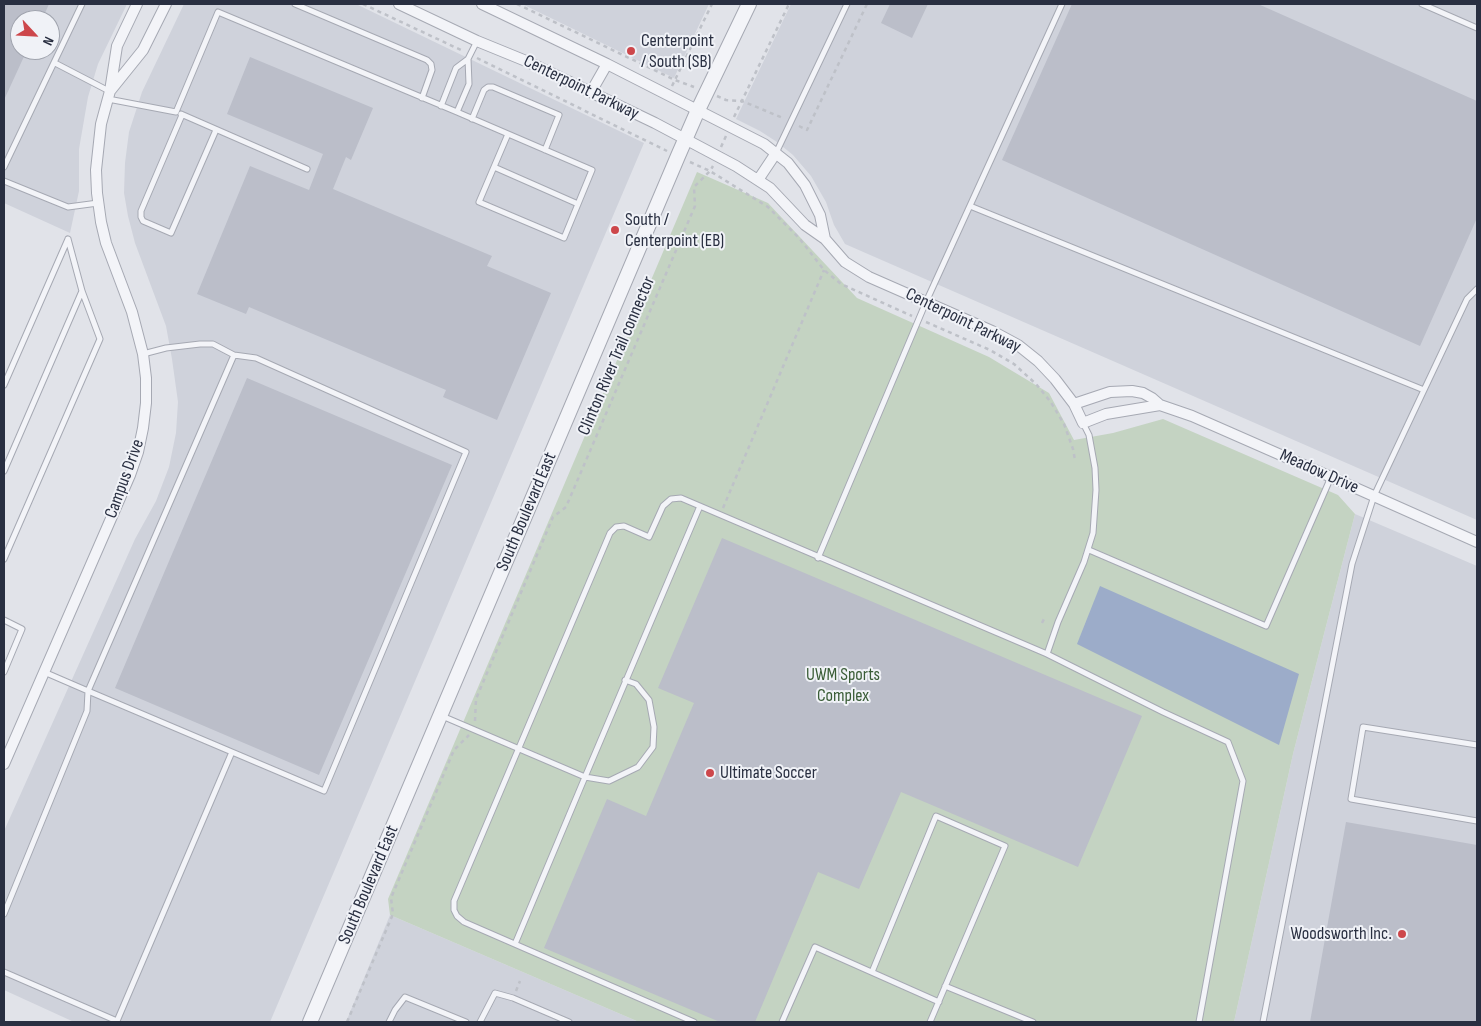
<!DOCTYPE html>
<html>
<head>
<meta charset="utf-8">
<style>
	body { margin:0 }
	#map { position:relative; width:1481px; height:1026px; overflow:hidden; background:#e1e3e9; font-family:"Sofia Sans Condensed",sans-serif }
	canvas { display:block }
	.frame { position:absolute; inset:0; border:5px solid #292f41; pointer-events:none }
	.north { position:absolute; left:10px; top:10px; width:50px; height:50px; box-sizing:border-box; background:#f0f2f7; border:1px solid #a0a4ae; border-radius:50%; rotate:115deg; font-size:14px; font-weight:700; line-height:20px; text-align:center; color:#292f41 }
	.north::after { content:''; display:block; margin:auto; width:18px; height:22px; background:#cd474b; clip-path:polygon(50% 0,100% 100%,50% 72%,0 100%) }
</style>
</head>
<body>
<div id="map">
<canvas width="1481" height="1026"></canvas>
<div class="frame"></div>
<div class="north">N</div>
</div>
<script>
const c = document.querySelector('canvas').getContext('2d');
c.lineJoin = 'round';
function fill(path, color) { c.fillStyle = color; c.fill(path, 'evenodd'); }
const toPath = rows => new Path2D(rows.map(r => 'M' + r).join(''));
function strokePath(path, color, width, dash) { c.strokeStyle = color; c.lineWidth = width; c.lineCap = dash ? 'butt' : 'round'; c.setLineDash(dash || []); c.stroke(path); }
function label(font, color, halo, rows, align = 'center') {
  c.font = font + ' "Sofia Sans Condensed",sans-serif'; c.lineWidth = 4; c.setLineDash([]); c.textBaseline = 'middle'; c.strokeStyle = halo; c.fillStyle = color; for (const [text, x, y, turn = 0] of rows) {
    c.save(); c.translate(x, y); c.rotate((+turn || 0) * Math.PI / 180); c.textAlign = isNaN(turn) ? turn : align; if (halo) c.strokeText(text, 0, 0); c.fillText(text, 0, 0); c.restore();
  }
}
fill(toPath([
	[4,4,127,4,98,64,88,97,79,149,79,191,70,233,4,203],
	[20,20,50,20,50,50,20,50],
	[184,4,356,4,644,143,270,1022,74,1022,4,990,4,831,135,539,156,501,169,467,176,433,178,402,172,359,166,326,135,243,128,216,124,193,125,163,129,132,142,92],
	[522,4,709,4,674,78],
	[791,4,1477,4,1477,520,845,244,834,225,826,202,811,176,793,155,777,142,760,131,736,119],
	[1355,514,1477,566,1477,1022,1234,1022,1293,754],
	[390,915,639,1022,346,1022]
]), '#cfd2db');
fill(toPath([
	[697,172,768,203,857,298,989,357,1049,393,1074,440,1113,433,1163,419,1338,495,1355,514,1293,754,1234,1022,639,1022,390,915,388,899]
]), '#c4d3c2');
fill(toPath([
	[1100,586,1299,674,1279,745,1077,644]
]), '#9cacc9');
fill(toPath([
	[4,4,49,4,42,20,20,20,20,50,27,50,4,100],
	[890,4,928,4,912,38,881,23],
	[1072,4,1258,4,1477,101,1477,218,1420,346,1002,160],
	[250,57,373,108,351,160,346,157,333,189,492,256,487,266,551,293,497,420,443,397,446,390,249,307,246,314,197,294,250,166,309,190,323,154,227,114],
	[247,378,452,465,319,775,115,688],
	[722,538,1142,716,1078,867,901,792,859,889,818,872,755,1022,720,1022,544,948,607,799,646,816,694,703,658,688],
	[1346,822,1477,845,1477,1022,1310,1022]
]), '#bbbec9');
const service = toPath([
	[295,4,427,60,431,64,432,70,422,98],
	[1422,4,1477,28],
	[55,63,109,91],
	[108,99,176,112,218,12,457,112,592,170,564,238,479,202,508,134],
	[441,106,456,68,468,59,477,41],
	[457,112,469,84,468,59],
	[181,114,307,169],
	[182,115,141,211,141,217,143,221,171,233,216,130],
	[472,119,484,90,488,87,493,87,559,115,545,150],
	[776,153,847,4],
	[4,167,82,4],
	[494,167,578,204],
	[4,181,68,207,98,203],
	[970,206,1424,390,1374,496,1352,564,1263,1022],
	[4,385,68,239],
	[1424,390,1467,299,1477,289],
	[4,471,82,291],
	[1089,550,1266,626,1331,477],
	[818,558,926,302,1062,4],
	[4,559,100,339,82,291,68,239],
	[4,620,22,629,4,672],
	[1047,654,1058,622,1084,562,1093,533,1096,490,1095,468,1089,435,1083,423],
	[44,672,88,691,234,355,213,344,200,344,166,348,143,354],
	[442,716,585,777,700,506],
	[1477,745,1363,727,1351,799,1477,821],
	[4,914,87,711,88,691,324,791,466,452,256,358,234,355],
	[515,944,585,777,609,781,638,767,653,747,654,727,649,700,636,684,625,680],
	[4,972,117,1021,232,752],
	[872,972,936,816,1005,846,930,1022],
	[945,986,1033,1022],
	[389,1022,395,1010,405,997,466,1022],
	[480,1022,495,993,513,998,569,1022],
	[694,1022,464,922,457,916,454,910,454,901,610,533,616,527,624,526,649,537,663,506,671,499,681,498,1047,654,1163,712,1228,742,1243,781,1199,1022],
	[782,1022,815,947,939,1002]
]);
const minor = toPath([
	[399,4,477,41,526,61,655,123,736,166,770,188,805,225,825,239],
	[482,4,607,64,764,144,788,163,805,185,820,215,825,239,845,262,869,277,992,331,1018,345,1038,361,1055,379,1074,404,1083,423,1106,414,1160,405],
	[110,91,143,50,166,4],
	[591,92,607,64],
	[758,180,776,153],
	[1074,404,1110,392,1132,391,1143,393,1152,398,1160,405,1192,416,1331,477,1477,542],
	[4,764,130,475,138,452,143,428,146,403,146,378,143,354,132,312,106,243,101,222,97,193,96,170,101,124,110,91,117,46,137,4]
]);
const tertiary = toPath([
	[310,1022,678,156,698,110,749,4]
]);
strokePath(service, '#a6a9b3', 7);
strokePath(minor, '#a6a9b3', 12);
strokePath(tertiary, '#a6a9b3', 16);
strokePath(toPath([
	[363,4,463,51],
	[517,4,675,80,694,87],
	[477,58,667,151],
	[672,86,712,4],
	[717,96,726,100,742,101,783,118],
	[734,117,789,4],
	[799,126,807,130,867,4],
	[721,147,726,136],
	[690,162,710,171,768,207,799,238,824,270,841,284,912,316],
	[926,322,990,350,1014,364,1036,384,1050,401,1064,424,1073,449,1075,460],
	[723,508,824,270],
	[1042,623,1045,617],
	[475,721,476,699,553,517,566,507,695,206,694,187,710,171,713,166],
	[516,991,520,981],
	[347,1022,393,914,391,898,454,750,469,735]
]), '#bec1c8', 2.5, [4, 4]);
strokePath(service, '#f3f4f8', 5);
strokePath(minor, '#f3f4f8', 10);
strokePath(tertiary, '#f3f4f8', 14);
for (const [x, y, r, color] of [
	[631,51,5,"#cd474b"],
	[615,230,5,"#cd474b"],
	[710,773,5,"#cd474b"],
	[1402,934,5,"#cd474b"]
]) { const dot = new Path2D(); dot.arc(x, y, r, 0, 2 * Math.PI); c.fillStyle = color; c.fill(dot); strokePath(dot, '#f0f2f7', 2); }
label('18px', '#292f41', '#f0f2f7', [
	["Centerpoint",641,41],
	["/ South (SB)",641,62],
	["South /",625,220],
	["Centerpoint (EB)",625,241],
	["Ultimate Soccer",720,773],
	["Woodsworth Inc.",1392,934,"right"]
], 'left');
label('18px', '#292f41', '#f0f2f7', [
	["Centerpoint Parkway",581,88,26],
	["Centerpoint Parkway",963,321,26],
	["Clinton River Trail connector",617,356,-67],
	["Meadow Drive",1319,472,24],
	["Campus Drive",125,479,-70],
	["South Boulevard East",527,512,-67],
	["South Boulevard East",369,885,-67]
]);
label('18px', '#395c36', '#f0f2f7', [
	["UWM Sports",843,675],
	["Complex",843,696]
]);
</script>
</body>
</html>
